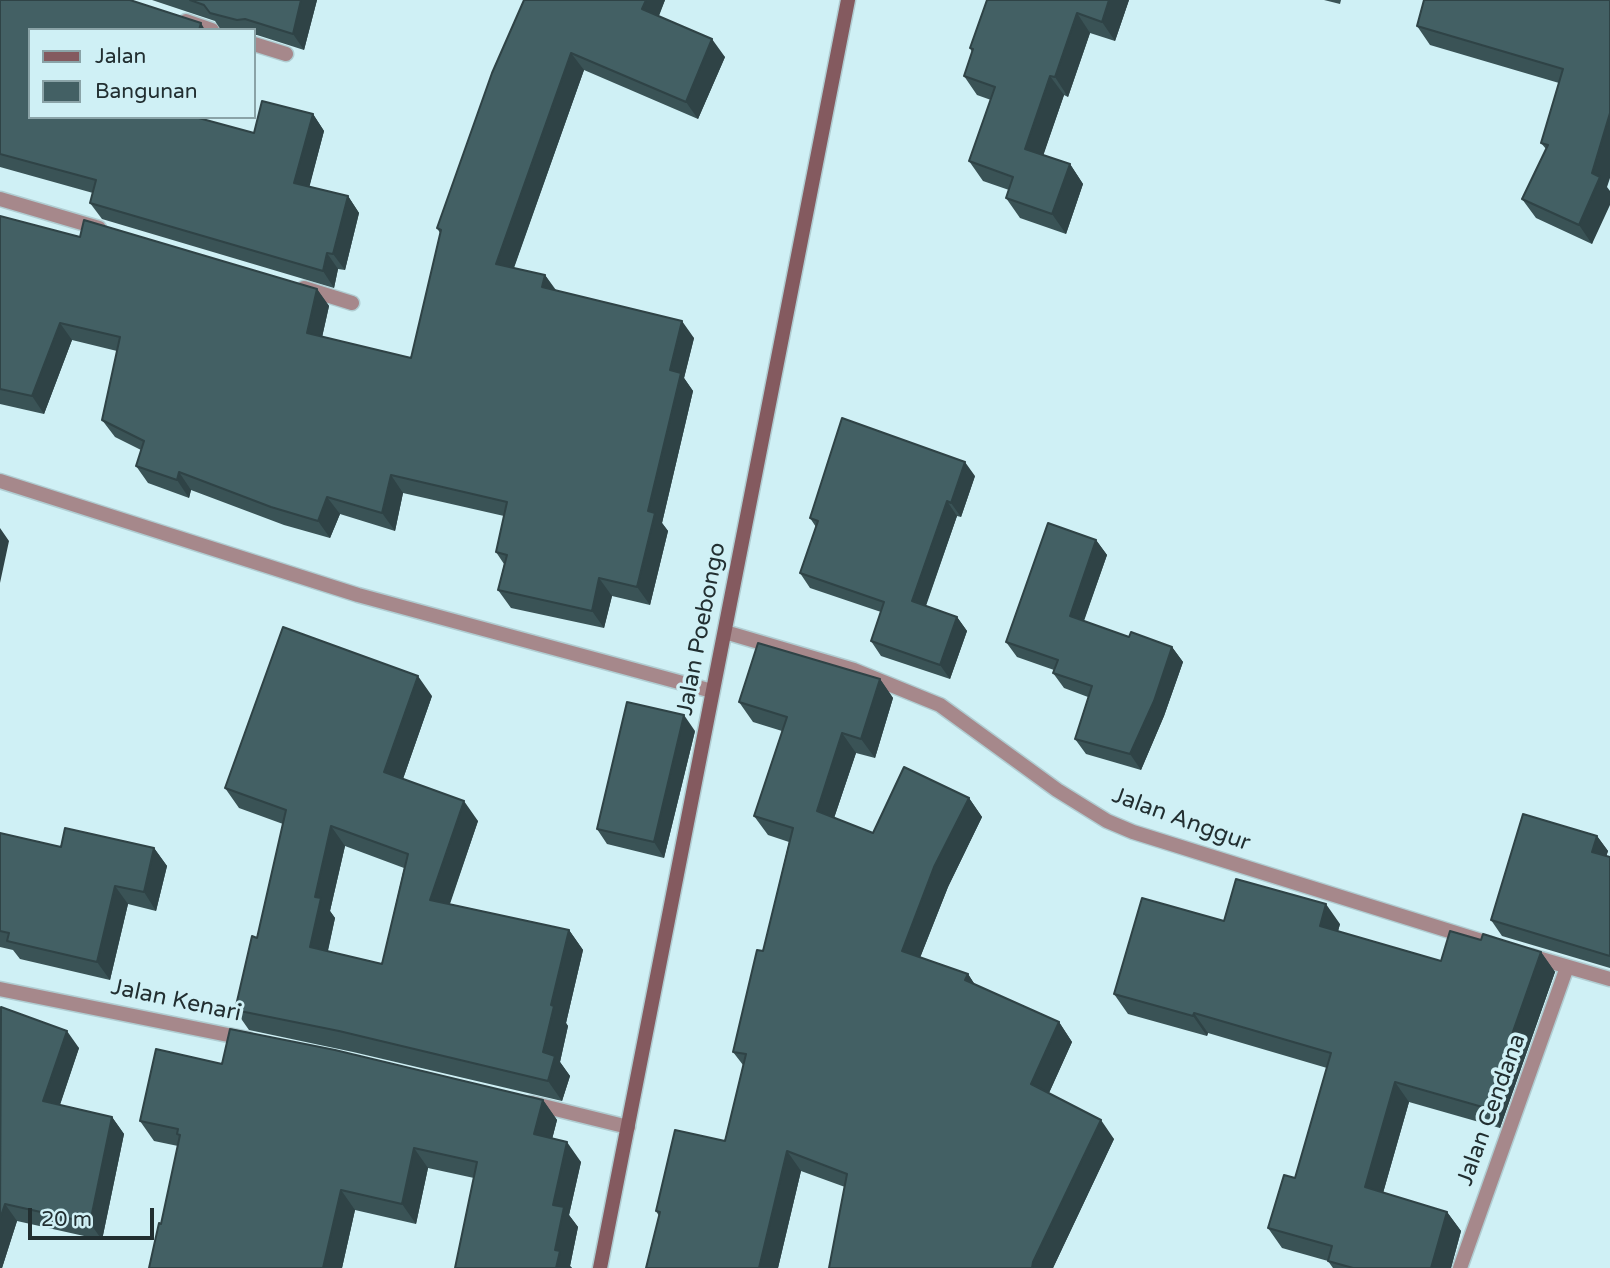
<!DOCTYPE html>
<html>
<head>
<meta charset="utf-8">
<style>
	body { margin:0 }
	#map { position:relative; width:1610px; height:1268px; overflow:hidden; background:#cff0f5; font-family:"Varela Round",sans-serif }
	canvas { display:block }
	.legend { position:absolute; left:28px; top:28px; width:228px; height:91px; box-sizing:border-box; background:#cff0f5; border:2px solid #8aa3a7; margin:0; padding:9px 12px; list-style:none; font-size:21px; color:#222f31 }
	.legend li { display:flex; align-items:center; gap:14px; height:35px }
	.legend b { width:35px; border:2px solid #8aa3a7 }
	.scale { position:absolute; left:28px; top:1208px; width:126px; height:32px; box-sizing:border-box; border:4px solid #222f31; border-top:0; padding-left:9px; font-size:21px; line-height:24px; white-space:nowrap; color:#222f31; -webkit-text-stroke:5px #cff0f5; paint-order:stroke }
</style>
</head>
<body>
<div id="map">
<canvas width="1610" height="1268"></canvas>
<ul class="legend">
<li><b style="height:9px;background:#845a5f"></b>Jalan</li>
<li><b style="height:19px;background:#436064"></b>Bangunan</li>
</ul>
<div class="scale">20 m</div>
</div>
<script>
const c = document.querySelector('canvas').getContext('2d');
c.lineJoin = 'round';
const toPath = rows => new Path2D(rows.map(r => 'M' + r).join(''));
function strokePath(path, color, width, dash) { c.strokeStyle = color; c.lineWidth = width; c.lineCap = dash ? 'butt' : 'round'; c.setLineDash(dash || []); c.stroke(path); }
function fill(path, color) { c.fillStyle = color; c.fill(path, 'evenodd'); }
function label(font, color, halo, rows, align = 'center') {
  c.font = font + ' "Varela Round",sans-serif'; c.lineWidth = 7; c.setLineDash([]); c.textBaseline = 'middle'; c.strokeStyle = halo; c.fillStyle = color; for (const [text, x, y, turn = 0] of rows) {
    c.save(); c.translate(x, y); c.rotate((+turn || 0) * Math.PI / 180); c.textAlign = isNaN(turn) ? turn : align; if (halo) c.strokeText(text, 0, 0); c.fillText(text, 0, 0); c.restore();
  }
}
const street = toPath([
	[186,21,212,30],
	[254,44,286,54],
	[0,199,99,228],
	[304,288,352,303],
	[0,481,358,595,712,691],
	[725,632,854,670,940,705,1057,790,1107,821,1133,832,1491,944],
	[1531,956,1610,979],
	[0,989,248,1039],
	[531,1103,628,1127],
	[1460,1268,1567,967]
]);
const secondary = toPath([
	[600,1268,848,0]
]);
strokePath(street, '#b0cdd2', 17);
strokePath(secondary, '#b0cdd2', 17);
strokePath(street, '#a6888b', 14);
strokePath(secondary, '#845a5f', 14);
fill(toPath([
	[0,0,30,117,254,133,313,114,324,131,309,187,348,196,359,213,345,270,338,269,334,288,102,219,90,203,93,193,0,167],
	[152,0,317,0,304,50,257,35,254,35,254,30,221,30,215,21],
	[524,0,665,0,659,16,725,57,698,119,584,70,514,268,545,275,556,290,694,338,684,378,693,391,662,523,668,531,650,605,612,596,604,628,511,608,498,590,504,564,496,552,504,516,403,493,395,531,340,514,330,538,284,525,191,490,189,498,148,483,136,466,141,450,115,437,102,420,117,351,72,340,44,414,0,404,0,216,80,237,317,289,329,306,322,337,411,358,440,233,437,228],
	[987,0,1129,0,1115,41,1090,33,1068,97,1064,95,1043,155,1070,164,1083,184,1066,234,1020,218,1006,198,1009,190,983,181,969,161,991,100,977,95,964,76,972,52,970,48],
	[1324,0,1341,0,1340,4],
	[1610,0,1607,187,1592,244,1536,218,1522,199,1546,149,1541,143,1559,83,1430,45,1417,26],
	[975,476,961,517,957,516,926,606,957,617,967,631,950,679,881,656,871,641,881,612,810,588,800,573,816,527,810,518],
	[1096,540,1107,555,1084,621,1129,637,1172,647,1183,662,1164,716,1141,770,1086,754,1075,739,1088,697,1064,688,1053,673,1054,670,1017,657,1006,642],
	[880,679,893,698,875,758,856,753,834,818,873,833,969,798,982,817,948,887,920,958,968,974,975,985,1059,1022,1072,1042,1049,1093,1114,1139,1053,1268,829,1268,845,1187,801,1171,778,1268,646,1268,659,1216,656,1211,725,1141,743,1065,733,1052,763,951,789,842,768,835,754,816,782,731,753,722,739,702],
	[432,696,403,779,478,821,450,904,569,930,583,950,566,1023,568,1026,560,1062,570,1076,562,1101,353,1052,249,1030,235,1010,257,938,283,824,239,808,225,788],
	[345,846,404,868,382,964,328,951,335,918,330,911],
	[695,731,664,858,607,844,597,829],
	[0,833,61,847,154,848,167,866,156,911,128,904,110,980,20,959,13,950,0,947],
	[1597,836,1608,851,1606,856,1610,857,1610,968,1502,936,1491,920],
	[1224,921,1340,924,1338,931,1441,961,1481,940,1541,952,1555,972,1500,1128,1409,1102,1383,1193,1447,1212,1461,1231,1451,1268,1333,1268,1328,1261,1282,1248,1268,1228,1295,1178,1327,1068,1208,1033,1207,1036,1128,1014,1114,994],
	[0,1010,79,1048,60,1105,112,1117,124,1134,102,1240,17,1221,2,1268,0,1268],
	[222,1064,543,1100,557,1120,552,1139,581,1162,569,1215,578,1227,570,1266,572,1268,455,1268,474,1178,428,1168,416,1224,355,1210,342,1268,149,1268,161,1224,178,1146,154,1141,140,1121]
]), '#3a5356');
fill(toPath([
	[301,0,317,0,304,50,293,34],
	[646,0,665,0,654,27,642,9],
	[1109,0,1129,0,1115,41,1102,22],
	[1077,13,1090,33,1068,97,1055,77],
	[201,23,205,30,199,30],
	[712,39,725,57,698,119,686,102],
	[571,53,584,70,509,281,496,264],
	[1050,76,1064,95,1039,168,1025,149],
	[1610,113,1610,178,1607,187,1610,191,1610,205,1592,244,1579,225,1592,173],
	[313,114,324,131,306,200,294,183],
	[1070,164,1083,184,1066,234,1052,214],
	[348,196,359,213,345,270,333,254],
	[327,253,338,269,334,288,323,271],
	[545,275,557,293,542,287],
	[317,289,329,306,319,351,307,333],
	[682,321,694,338,684,378,693,391,662,523,668,531,650,605,637,587,670,370],
	[60,323,72,340,44,414,32,396],
	[965,462,975,476,961,517,951,503],
	[179,472,191,490,189,498,177,480],
	[391,475,403,493,395,531,382,513],
	[327,497,340,514,330,538,318,521],
	[947,501,957,516,922,616,912,601],
	[0,528,9,541,0,583],
	[1096,540,1107,555,1080,631,1070,616],
	[599,578,612,596,604,628,592,611],
	[957,617,967,631,950,679,940,665],
	[1172,647,1183,662,1164,716,1141,770,1130,754],
	[418,676,432,696,398,793,384,772],
	[880,679,893,698,875,758,861,739],
	[684,715,695,731,664,858,654,842],
	[842,733,856,753,830,830,817,811],
	[969,798,982,817,948,887,915,970,902,951,934,867],
	[464,801,478,821,444,920,430,900],
	[331,826,345,846,330,911,335,918,324,967,310,947,315,897],
	[1597,836,1608,851,1603,867,1592,852],
	[154,848,167,866,156,911,144,892],
	[115,886,128,904,110,980,97,962],
	[1326,904,1340,924,1334,946,1320,926],
	[569,930,583,950,566,1023,568,1026,560,1062,570,1076,562,1101,548,1081,543,1052,551,1005],
	[1541,952,1555,972,1500,1128,1486,1108],
	[968,974,981,994,965,980],
	[1194,1013,1208,1033,1207,1036,1193,1016],
	[1059,1022,1072,1042,1044,1104,1031,1084],
	[67,1031,79,1048,55,1119,43,1101],
	[1395,1082,1409,1102,1379,1207,1365,1187],
	[543,1100,557,1120,548,1155,534,1134],
	[112,1117,124,1134,102,1240,90,1223],
	[1101,1120,1114,1139,1053,1268,1032,1268,1033,1262],
	[567,1142,581,1162,569,1215,578,1227,570,1266,572,1268,556,1268,553,1205],
	[414,1148,428,1168,416,1224,402,1204],
	[787,1151,801,1171,778,1268,759,1268],
	[341,1190,355,1210,342,1268,323,1268],
	[5,1204,17,1221,2,1268,0,1268,0,1219],
	[1447,1212,1461,1231,1451,1268,1431,1268]
]), '#2f4346');
const building = toPath([
	[0,0,130,0,201,23,199,30,30,30,30,117,195,117,254,133,262,101,313,114,294,183,348,196,333,254,327,253,323,271,90,203,96,180,0,154,0,0],
	[190,0,301,0,293,34,245,19,237,20,210,13,204,5,190,0],
	[524,0,646,0,642,9,712,39,686,102,571,53,496,264,545,275,542,287,682,321,670,370,681,373,648,511,655,513,637,587,599,578,592,611,498,590,507,555,496,552,507,502,391,475,382,513,327,497,318,521,271,507,179,472,177,480,136,466,144,441,102,420,120,337,60,323,32,396,0,389,0,216,80,237,84,220,317,289,307,333,411,358,441,230,437,228,492,73,524,0],
	[987,0,1109,0,1102,22,1077,13,1055,77,1050,76,1025,149,1070,164,1052,214,1006,198,1013,177,969,161,995,87,964,76,973,49,970,48,987,0],
	[1424,0,1610,0,1610,113,1592,173,1600,177,1579,225,1522,199,1548,145,1541,143,1563,69,1417,26,1424,0],
	[842,418,965,462,951,503,947,501,912,601,957,617,940,665,871,641,884,602,800,573,818,521,810,518,842,418],
	[1048,523,1096,540,1070,616,1129,637,1131,632,1172,647,1154,701,1130,754,1075,739,1092,686,1053,673,1058,660,1006,642,1048,523],
	[283,627,418,676,384,772,464,801,430,900,569,930,551,1005,554,1006,543,1052,555,1056,548,1081,339,1031,235,1010,252,936,257,938,286,810,225,788,283,627],
	[331,826,408,854,382,964,310,947,321,898,315,897,331,826],
	[758,643,880,679,861,739,842,733,817,811,873,833,904,767,969,798,934,867,902,951,968,974,965,980,1059,1022,1031,1084,1101,1120,1033,1262,1032,1268,829,1268,847,1174,787,1151,759,1268,646,1268,660,1212,656,1211,675,1130,725,1141,746,1054,733,1052,757,950,763,951,793,828,754,816,787,717,739,702,758,643],
	[627,702,684,715,654,842,597,829,627,702],
	[1523,814,1597,836,1592,852,1610,857,1610,956,1491,920,1523,814],
	[65,828,154,848,144,892,115,886,97,962,7,941,9,933,0,931,0,833,61,847,65,828],
	[1236,879,1326,904,1320,926,1441,961,1450,931,1481,940,1483,934,1541,952,1486,1108,1395,1082,1365,1187,1447,1212,1431,1268,1353,1268,1328,1261,1332,1246,1268,1228,1284,1175,1295,1178,1331,1053,1194,1013,1193,1016,1114,994,1142,898,1224,921,1236,879],
	[1,1007,67,1031,43,1101,112,1117,90,1223,5,1204,0,1219,1,1007],
	[230,1029,335,1050,543,1100,534,1134,567,1142,553,1205,564,1207,555,1250,560,1251,556,1268,455,1268,477,1162,414,1148,402,1204,341,1190,323,1268,149,1268,159,1223,161,1224,180,1135,177,1134,178,1129,140,1121,156,1049,222,1064,230,1029]
]);
fill(building, '#436064');
strokePath(building, '#2f4346', 2);
label('23px', '#222f31', '#cff0f5', [
	["Jalan Poebongo",702,629,-79],
	["Jalan Anggur",1181,820,20],
	["Jalan Kenari",176,1001,12],
	["Jalan Cendana",1492,1110,-70]
]);
</script>
</body>
</html>
